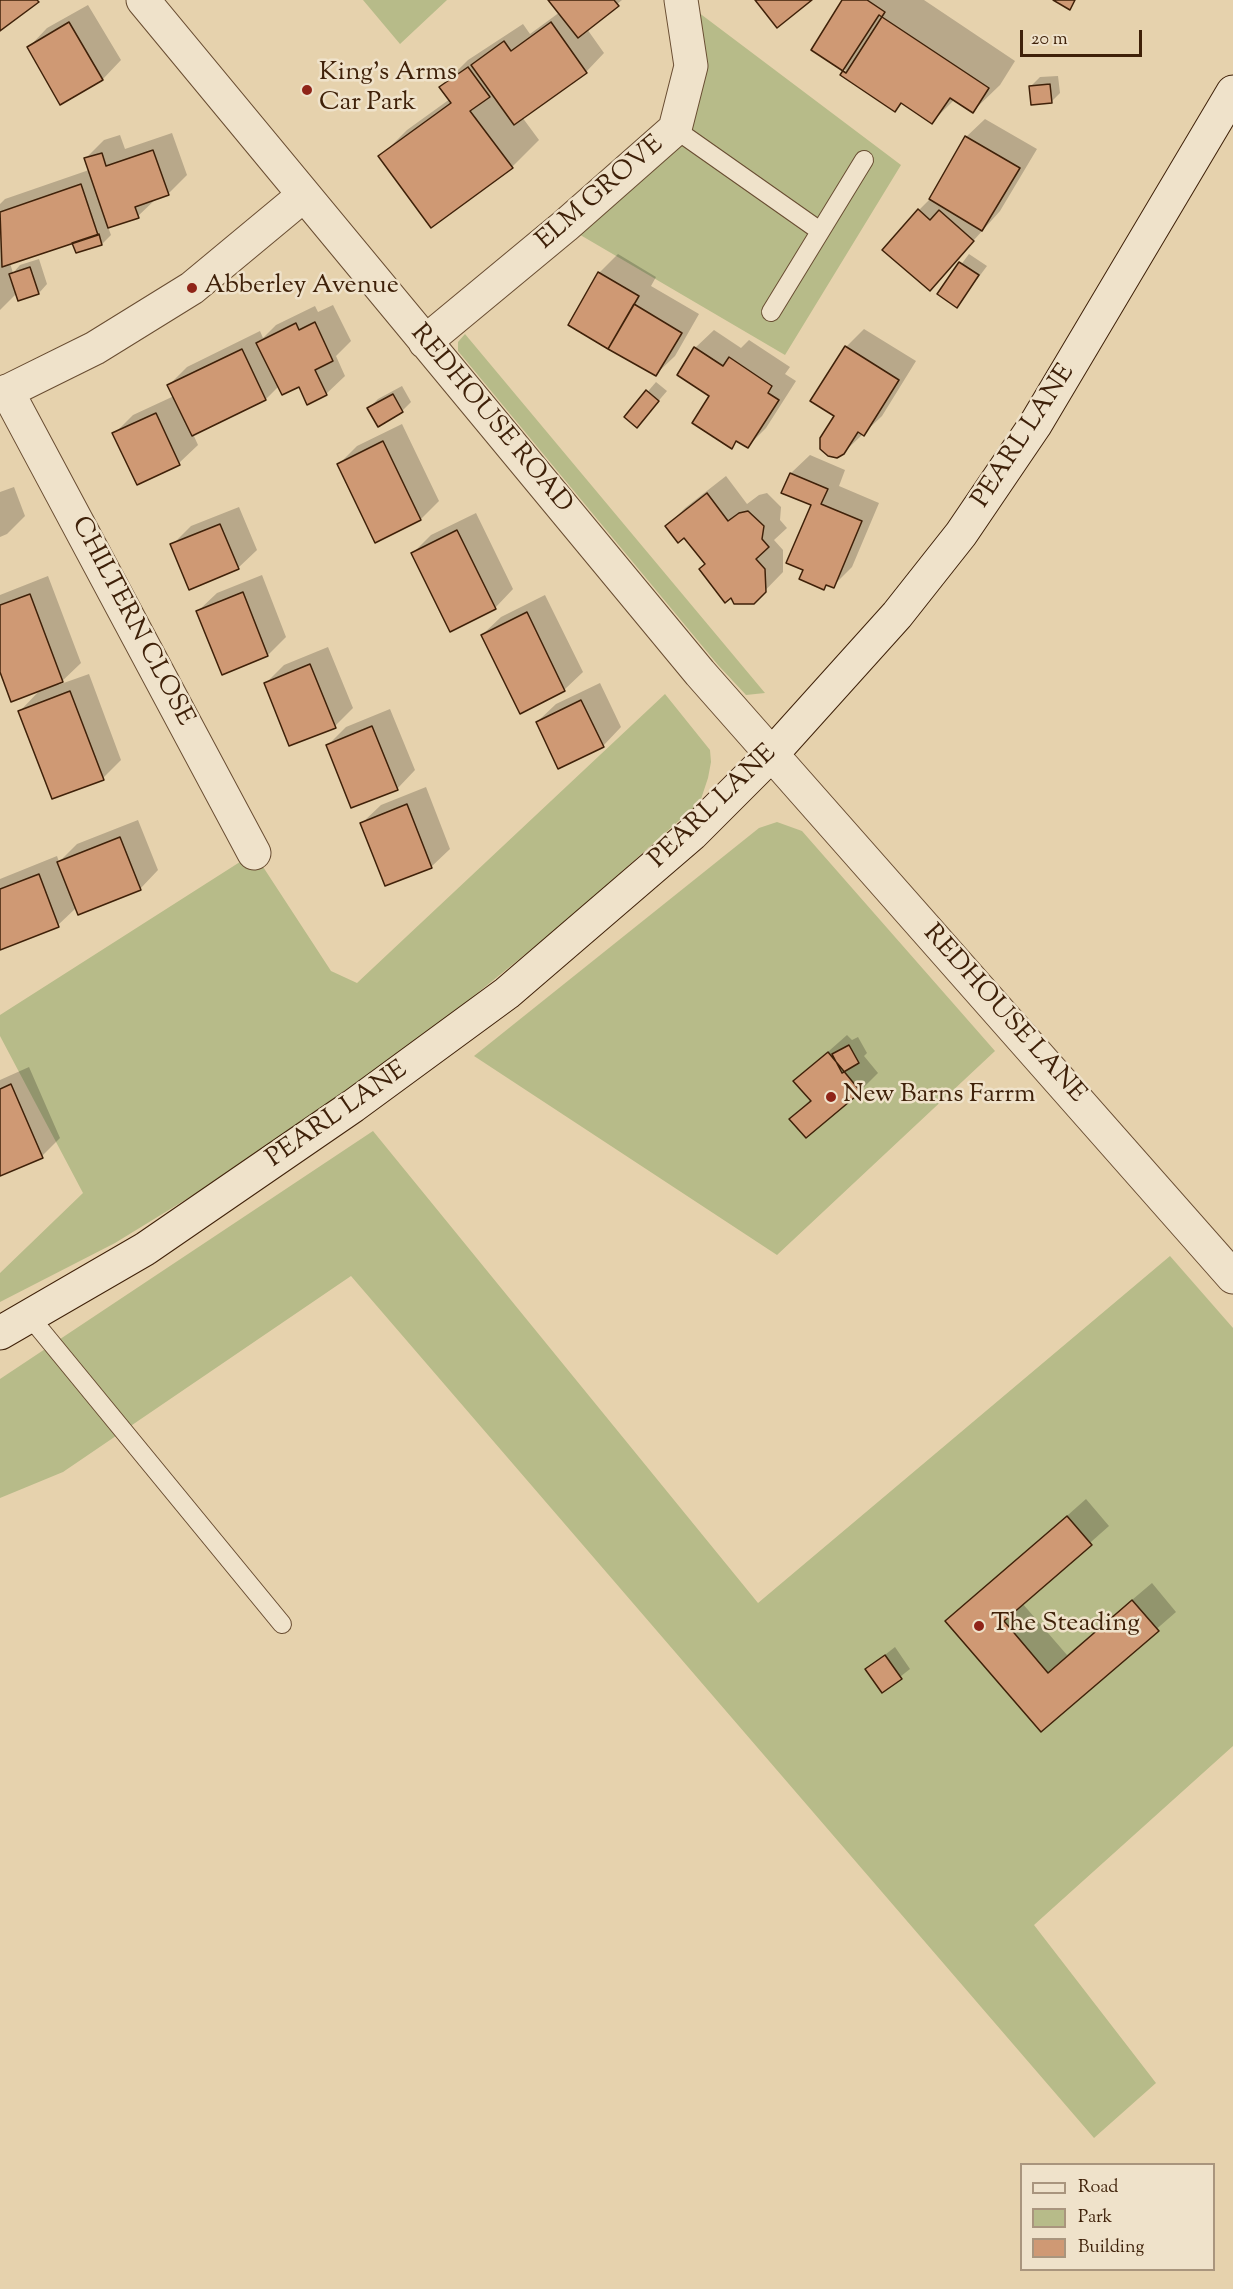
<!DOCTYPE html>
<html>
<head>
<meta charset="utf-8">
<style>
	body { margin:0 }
	#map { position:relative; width:1233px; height:2289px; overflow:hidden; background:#e6d2ad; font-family:"Sorts Mill Goudy",serif }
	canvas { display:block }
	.legend { position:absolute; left:1020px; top:2163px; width:195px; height:108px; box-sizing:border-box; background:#efe2ca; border:2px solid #a9957d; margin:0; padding:8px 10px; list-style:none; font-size:18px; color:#3f2109 }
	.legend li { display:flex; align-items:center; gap:12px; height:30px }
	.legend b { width:30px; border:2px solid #a9957d }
	.scale { position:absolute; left:1020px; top:30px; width:122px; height:27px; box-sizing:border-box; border:3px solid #3f2109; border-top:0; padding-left:8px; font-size:18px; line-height:21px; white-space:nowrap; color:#3f2109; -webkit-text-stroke:4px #efe2ca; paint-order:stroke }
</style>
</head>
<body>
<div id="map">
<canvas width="1233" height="2289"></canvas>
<ul class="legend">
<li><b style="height:8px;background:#efe2ca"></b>Road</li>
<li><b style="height:16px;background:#b7bb89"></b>Park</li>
<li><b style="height:16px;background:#cf9974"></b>Building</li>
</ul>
<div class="scale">20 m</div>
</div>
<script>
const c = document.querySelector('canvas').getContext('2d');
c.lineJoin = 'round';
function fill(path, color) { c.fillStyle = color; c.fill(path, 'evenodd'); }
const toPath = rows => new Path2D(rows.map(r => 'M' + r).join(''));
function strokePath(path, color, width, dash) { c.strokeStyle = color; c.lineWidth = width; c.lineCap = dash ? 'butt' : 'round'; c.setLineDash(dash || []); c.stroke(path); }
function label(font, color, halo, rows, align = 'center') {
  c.font = font + ' "Sorts Mill Goudy",serif'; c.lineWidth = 5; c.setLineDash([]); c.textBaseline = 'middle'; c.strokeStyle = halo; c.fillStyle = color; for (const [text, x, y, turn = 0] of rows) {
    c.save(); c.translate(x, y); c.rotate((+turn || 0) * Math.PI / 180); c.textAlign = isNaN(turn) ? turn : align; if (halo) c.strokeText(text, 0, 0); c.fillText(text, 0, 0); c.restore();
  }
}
fill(toPath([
	[363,0,447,0,400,44],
	[682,0,901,165,785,355,565,226,675,129],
	[465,334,765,693,746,695,718,665,458,351,458,342],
	[665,694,710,750,711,762,708,778,700,802,565,922,433,1029,247,1162,115,1243,0,1302,0,1273,83,1193,0,1036,0,1015,254,853,331,971,357,983],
	[777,822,802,831,995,1051,777,1255,474,1056,759,828],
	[373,1131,758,1603,1170,1256,1233,1328,1233,1746,1034,1925,1156,2083,1094,2138,351,1276,63,1472,0,1498,0,1379]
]), '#b7bb89');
fill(toPath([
	[550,0,622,0,587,29,604,53,586,72,522,117,539,140,512,167,380,157,407,130,450,99,441,87,468,60,523,24,530,34,560,12],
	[844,0,924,0,1015,61,1000,85,973,111,955,99,932,122,903,102,895,110,845,70],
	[88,5,121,60,103,79,61,103,29,47,47,28],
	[1058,76,1060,93,1051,102,1031,86,1040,77],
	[985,119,1037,149,1000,211,930,289,919,210,931,198,966,137],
	[172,133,187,175,168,194,157,198,138,216,108,227,111,235,102,244,74,241,10,263,13,273,20,265,39,259,47,284,39,293,19,299,17,293,0,310,0,204,5,199,89,170,85,159,104,140,120,135,125,149],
	[618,254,656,277,651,286,699,314,675,356,656,374,570,324,599,273],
	[969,254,987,266,957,306,939,294],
	[333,305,351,341,336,356,345,376,326,394,299,385,279,386,266,399,193,434,198,445,179,463,114,434,133,415,174,396,169,385,187,367,260,331,263,338,276,325,315,306,318,312],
	[864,329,916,361,882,416,843,453,836,416,846,347],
	[714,330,741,348,749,340,790,367,785,374,796,381,766,428,748,446,738,440,731,447,711,396,695,348],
	[656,382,667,391,637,426,626,417],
	[402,386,411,402,402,411,369,408,378,399],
	[402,424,439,501,421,519,376,541,339,464,357,446],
	[810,455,845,470,839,486,879,503,852,567,833,586,828,584,824,588,805,569,813,504,783,492,791,473],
	[726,476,747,504,759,495,767,493,781,507,780,520,787,528,774,540,783,550,783,572,753,603,706,564,684,536,667,526,685,508],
	[14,487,25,516,7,534,0,537,0,492],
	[239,507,257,550,238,568,172,545,191,526],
	[476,513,513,589,495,608,413,553,431,535],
	[262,575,286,637,268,655,198,611,217,593],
	[48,576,81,663,58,685,89,674,121,760,103,778,20,711,42,688,0,668,0,595],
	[545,595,583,672,564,690,482,635,501,617],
	[328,647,353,708,335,726,266,683,284,665],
	[600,683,621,727,603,746,537,722,556,704],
	[390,709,415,770,397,789,328,745,346,727],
	[426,787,450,849,431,867,362,823,381,805],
	[138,820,158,870,140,889,76,908,58,925,0,949,0,879,57,856,59,862,77,844],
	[847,1035,852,1040,858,1037,867,1053,864,1056,878,1073,860,1091,791,1119,811,1099,795,1081],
	[29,1067,60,1138,42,1156,0,1175,0,1080],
	[1086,1499,1109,1526,1022,1603,1067,1655,1152,1583,1176,1612,1041,1730,948,1621],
	[895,1647,910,1669,882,1691,867,1669]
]), '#0003');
const building = toPath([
	[0,0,37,0,39,2,0,31,0,0],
	[548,0,614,0,619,6,578,38,548,0],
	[755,0,812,0,777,28,755,0],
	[842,0,867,0,885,12,846,73,811,50,842,0],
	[1053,0,1075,0,1070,10,1053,0],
	[879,15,989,88,973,113,950,98,932,124,901,103,895,112,840,75,879,15],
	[69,22,103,80,60,105,27,47,69,22],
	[551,22,587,73,514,125,471,65,504,41,511,51,551,22],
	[468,67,490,97,470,111,513,168,431,228,378,156,451,103,439,87,468,67],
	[1050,84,1052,103,1031,105,1029,86,1050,84],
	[965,136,1020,168,982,231,929,199,965,136],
	[153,150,169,195,135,207,139,218,108,228,84,158,102,153,106,166,153,150],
	[81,184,98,235,2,267,0,212,81,184],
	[918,209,930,220,939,210,974,241,930,291,882,250,918,209],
	[99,234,102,245,76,253,72,243,99,234],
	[959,262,979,275,957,308,937,294,959,262],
	[30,267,39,294,18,301,9,274,30,267],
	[598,272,639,296,608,349,568,325,598,272],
	[634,304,682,333,656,376,608,349,634,304],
	[315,322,333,361,315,370,327,395,307,405,299,387,282,395,256,343,296,323,299,330,315,322],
	[845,346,899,380,864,436,858,432,844,454,837,458,828,456,820,449,820,438,834,416,810,401,845,346],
	[694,347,723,366,729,357,772,386,768,393,779,400,748,448,736,441,732,449,692,423,709,396,677,375,694,347],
	[242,349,266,400,192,436,167,385,242,349],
	[646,390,659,401,637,428,624,417,646,390],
	[393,394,403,412,378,427,367,408,393,394],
	[156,413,180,465,137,485,112,433,156,413],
	[383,441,421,520,375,543,337,464,383,441],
	[790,473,828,489,821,504,862,521,834,588,826,585,824,590,799,579,803,570,786,563,811,505,781,493,790,473],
	[707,493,728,521,739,513,748,511,764,526,762,539,769,547,756,559,765,569,766,592,754,604,734,604,731,598,725,603,699,569,705,564,684,538,678,543,665,526,707,493],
	[220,524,239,569,189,590,170,544,220,524],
	[457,530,496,609,450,632,411,553,457,530],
	[243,592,268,656,222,675,196,611,243,592],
	[30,594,63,682,11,702,0,672,0,605,30,594],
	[527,612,565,691,520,714,481,635,527,612],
	[310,664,336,728,289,746,264,683,310,664],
	[70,691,104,780,52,799,18,711,70,691],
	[581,700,604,747,558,769,536,722,581,700],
	[372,726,398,790,351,808,326,745,372,726],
	[407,804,432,868,385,886,360,823,407,804],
	[120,837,141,890,78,915,57,862,120,837],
	[39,874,59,927,0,950,0,889,39,874],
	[849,1045,859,1063,842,1073,832,1054,849,1045],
	[828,1052,861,1092,806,1138,789,1119,811,1101,793,1081,828,1052],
	[11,1084,43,1158,0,1176,0,1089,11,1084],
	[1067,1516,1092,1545,1004,1621,1048,1673,1132,1600,1159,1631,1041,1732,945,1621,1067,1516],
	[885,1655,902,1679,882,1693,865,1669,885,1655]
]);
fill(building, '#cf9974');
strokePath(building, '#3f2109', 1.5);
const service = toPath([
	[675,129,820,231],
	[771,312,864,160],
	[30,1317,282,1624]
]);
const minor = toPath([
	[143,0,700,673,1233,1277],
	[425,342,565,226,675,129,691,66,681,0],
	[7,391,254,853],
	[0,395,95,348,192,288,304,195]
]);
const secondary = toPath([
	[0,1333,145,1249,353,1106,507,993,692,834,771,755,897,615,961,534,1035,425,1233,92]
]);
strokePath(service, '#694d32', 20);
strokePath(minor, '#694d32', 35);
strokePath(secondary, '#3f2109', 35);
strokePath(service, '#efe2ca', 18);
strokePath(minor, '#efe2ca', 33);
strokePath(secondary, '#efe2ca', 33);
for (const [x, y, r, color] of [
	[307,90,6,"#8f2418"],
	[192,288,6,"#8f2418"],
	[831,1097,6,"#8f2418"],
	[979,1626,6,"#8f2418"]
]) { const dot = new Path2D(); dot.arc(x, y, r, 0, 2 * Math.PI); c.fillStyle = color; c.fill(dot); strokePath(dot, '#efe2ca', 2); }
label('26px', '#3f2109', '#efe2ca', [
	["King's Arms",319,75],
	["Car Park",319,105],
	["Abberley Avenue",204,288],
	["New Barns Farrm",843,1097],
	["The Steading",991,1626]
], 'left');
label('26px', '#3f2109', '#efe2ca', [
	["ELM GROVE",601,194,-41],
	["REDHOUSE ROAD",490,420,50],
	["PEARL LANE",1025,437,-57],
	["CHILTERN CLOSE",131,622,62],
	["PEARL LANE",714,808,-44],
	["REDHOUSE LANE",1003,1015,48],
	["PEARL LANE",338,1116,-35]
]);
</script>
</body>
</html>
